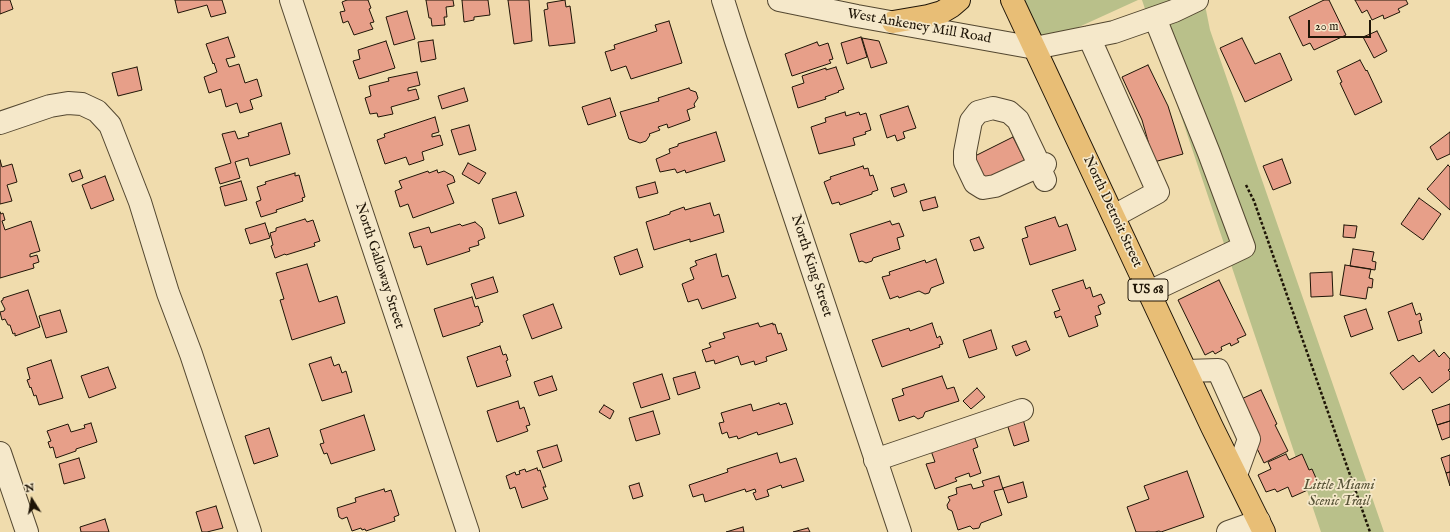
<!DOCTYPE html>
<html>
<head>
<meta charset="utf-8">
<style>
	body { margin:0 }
	#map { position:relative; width:1450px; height:532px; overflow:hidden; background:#f0dcad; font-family:"IM FELL English",serif }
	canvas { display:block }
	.north { position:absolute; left:12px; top:480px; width:40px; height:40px; -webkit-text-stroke:3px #f5e8ca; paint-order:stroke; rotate:349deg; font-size:11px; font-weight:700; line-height:16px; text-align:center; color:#1f1507 }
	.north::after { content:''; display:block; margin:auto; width:14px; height:18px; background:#1f1507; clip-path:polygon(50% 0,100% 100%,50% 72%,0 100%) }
	.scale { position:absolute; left:1308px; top:20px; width:63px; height:18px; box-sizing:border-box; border:2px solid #1f1507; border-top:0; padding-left:5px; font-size:12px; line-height:14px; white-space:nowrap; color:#1f1507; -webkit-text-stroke:3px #f5e8ca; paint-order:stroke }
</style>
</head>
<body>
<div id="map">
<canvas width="1450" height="532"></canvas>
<div class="north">N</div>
<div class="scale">20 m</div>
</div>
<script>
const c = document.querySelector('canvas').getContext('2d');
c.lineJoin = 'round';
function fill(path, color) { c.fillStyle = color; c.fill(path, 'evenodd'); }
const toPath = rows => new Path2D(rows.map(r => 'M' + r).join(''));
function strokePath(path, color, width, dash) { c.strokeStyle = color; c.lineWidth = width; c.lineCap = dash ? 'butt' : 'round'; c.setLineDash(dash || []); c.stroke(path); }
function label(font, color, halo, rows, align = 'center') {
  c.font = font + ' "IM FELL English",serif'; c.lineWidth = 3.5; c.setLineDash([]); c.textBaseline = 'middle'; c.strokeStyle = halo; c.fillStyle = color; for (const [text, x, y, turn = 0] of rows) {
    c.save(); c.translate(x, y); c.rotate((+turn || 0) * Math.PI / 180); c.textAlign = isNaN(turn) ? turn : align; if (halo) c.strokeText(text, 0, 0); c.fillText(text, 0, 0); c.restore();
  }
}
fill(toPath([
	[1012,0,1138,0,1035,47],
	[1142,0,1204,0,1210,30,1384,532,1321,532]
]), '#b9c08a');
const building = toPath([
	[0,0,10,0,13,9,0,14,0,0],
	[175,0,222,0,226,13,211,17,207,5,178,13,175,0],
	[347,0,368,0,371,8,369,9,374,22,370,23,373,29,354,35,348,21,343,23,340,12,345,11,342,2,347,0],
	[426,0,453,0,454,6,446,7,447,17,444,17,445,25,432,26,431,18,429,18,426,0],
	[462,0,488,0,490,15,474,17,474,20,464,22,462,0],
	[508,0,529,0,532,41,514,44,508,0],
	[565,0,566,7,570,6,575,43,549,46,544,10,548,9,547,3,565,0],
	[1324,0,1329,0,1346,35,1314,50,1310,43,1303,46,1289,17,1324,0],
	[1355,0,1406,0,1408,4,1398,9,1400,12,1384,19,1383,15,1372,20,1367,10,1362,13,1355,0],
	[407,11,415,39,394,45,386,17,407,11],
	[669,21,682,63,631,79,626,66,611,71,605,52,615,49,614,45,657,31,655,25,669,21],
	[1377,31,1387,51,1374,58,1363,37,1377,31],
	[228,37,235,57,226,59,229,67,239,64,245,83,257,79,262,96,250,100,253,109,240,113,237,103,226,107,221,89,209,93,204,77,217,72,214,63,213,64,206,44,228,37],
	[861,37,867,57,847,64,841,43,861,37],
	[862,38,879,41,887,63,871,68,862,38],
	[1242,38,1255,64,1280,53,1292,80,1245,102,1220,48,1242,38],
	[433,40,436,59,421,62,418,42,433,40],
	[386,41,395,68,359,79,353,61,360,59,358,50,386,41],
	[817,42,819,46,828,43,833,59,829,60,831,63,792,76,785,54,817,42],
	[1360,60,1366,71,1367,70,1382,102,1355,115,1340,83,1342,82,1337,71,1360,60],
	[1148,65,1168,106,1183,154,1154,162,1142,120,1122,77,1148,65],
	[137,67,142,90,118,96,112,73,137,67],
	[836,67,844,89,838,91,839,92,825,97,826,99,798,108,792,87,804,83,802,76,826,68,826,70,836,67],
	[417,72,420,85,408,88,408,91,416,89,419,99,391,107,393,114,378,117,377,113,370,114,365,98,371,96,369,86,389,81,388,78,417,72],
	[464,88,468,101,442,109,438,96,464,88],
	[689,88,690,90,696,92,698,98,694,104,695,107,687,110,690,120,668,128,667,124,658,127,660,130,649,134,650,135,646,141,640,143,629,139,620,112,659,101,658,98,689,88],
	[610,98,616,116,588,125,582,107,610,98],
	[908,106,916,128,903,132,905,138,897,141,895,135,887,138,880,115,908,106],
	[845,112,846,116,859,112,860,115,866,113,871,130,865,132,866,134,853,138,855,145,819,154,811,127,826,122,825,118,845,112],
	[435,117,439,132,432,134,432,137,440,135,443,145,422,152,424,160,409,165,406,157,385,164,377,140,385,137,384,134,435,117],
	[281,123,290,154,250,166,248,158,235,162,240,178,220,184,215,168,231,163,222,134,235,131,238,139,249,136,248,133,281,123],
	[469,125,476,150,459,155,451,130,469,125],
	[716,132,725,161,686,173,685,170,677,173,675,169,660,172,656,159,670,153,669,149,678,146,678,144,716,132],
	[1450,132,1450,154,1437,160,1430,147,1450,132],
	[1013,137,1025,161,982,181,971,158,1013,137],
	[1282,159,1291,183,1273,190,1263,166,1282,159],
	[0,160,2,167,12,164,17,182,7,185,12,201,0,204,0,160],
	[468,163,486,173,479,184,462,174,468,163],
	[1448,165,1450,167,1450,210,1427,189,1448,165],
	[863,166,864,169,868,168,870,176,873,175,878,190,872,192,872,194,840,205,839,202,832,204,824,182,831,179,830,177,863,166],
	[80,170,83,178,72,182,69,174,80,170],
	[437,170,438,173,444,171,453,176,455,182,447,185,454,203,413,218,408,204,400,207,395,191,402,188,399,181,428,171,429,173,437,170],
	[295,173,295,176,299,175,305,197,302,198,303,201,276,210,277,212,261,217,256,202,261,200,257,187,266,184,265,182,295,173],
	[105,176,114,200,91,209,82,185,105,176],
	[241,181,247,200,225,206,220,187,241,181],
	[655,182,658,193,639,198,636,187,655,182],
	[904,184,907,192,894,197,891,188,904,184],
	[516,192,524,216,499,224,492,199,516,192],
	[935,197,938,207,923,211,920,201,935,197],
	[1419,198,1441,214,1423,240,1401,224,1419,198],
	[710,203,714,216,719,214,724,232,690,242,690,239,654,250,646,222,670,214,670,212,684,207,685,210,710,203],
	[0,212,1,214,3,213,5,220,2,221,5,230,31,221,40,251,30,254,30,257,37,255,39,262,33,264,34,268,0,278,0,212],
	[1055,217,1059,227,1067,224,1076,250,1030,265,1022,239,1028,237,1025,227,1055,217],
	[305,219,307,222,313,220,320,241,314,243,315,246,286,255,285,254,275,258,271,246,273,245,270,233,276,231,276,228,305,219],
	[890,221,892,225,899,223,904,236,897,238,900,249,873,258,872,261,866,263,862,261,859,262,850,234,890,221],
	[475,222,482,228,485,238,478,241,479,245,469,248,470,251,427,265,421,246,414,248,409,233,429,227,431,233,460,224,462,226,475,222],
	[265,223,270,238,250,244,245,229,265,223],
	[1344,225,1357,226,1355,238,1343,237,1344,225],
	[979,237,984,248,974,251,970,240,979,237],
	[637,249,643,267,620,275,614,257,637,249],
	[1353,249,1374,252,1372,261,1376,262,1375,270,1350,266,1353,249],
	[716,254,722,277,728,275,736,298,702,309,698,299,688,302,682,284,694,279,690,268,697,265,695,261,716,254],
	[936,259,944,283,931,288,929,293,925,294,919,291,899,298,898,296,890,299,882,277,890,275,889,272,925,260,926,263,936,259],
	[307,264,319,302,337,296,345,323,292,340,280,300,284,299,276,273,307,264],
	[1345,265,1371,269,1369,278,1373,279,1372,288,1368,287,1366,299,1340,295,1345,265],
	[1332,272,1333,296,1311,297,1310,273,1332,272],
	[493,277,498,292,476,299,471,284,493,277],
	[1083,280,1086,289,1090,287,1093,297,1101,294,1105,303,1098,306,1101,314,1095,316,1098,326,1069,337,1061,316,1056,318,1054,312,1060,310,1052,290,1083,280],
	[1219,280,1246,335,1237,339,1239,342,1231,346,1230,343,1221,347,1222,350,1215,354,1213,351,1205,355,1178,300,1219,280],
	[28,290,40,327,15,336,15,333,13,334,10,325,8,325,5,319,2,320,0,312,4,311,5,309,1,301,3,300,3,298,28,290],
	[472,297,475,307,478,306,483,322,480,323,480,325,443,337,434,309,472,297],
	[1412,303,1416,315,1420,313,1422,320,1419,321,1422,333,1398,341,1388,312,1412,303],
	[553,304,562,328,532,339,523,315,553,304],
	[1366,309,1373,329,1351,337,1344,316,1366,309],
	[60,310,67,332,46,338,39,316,60,310],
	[758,323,760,327,773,323,773,325,775,324,778,334,781,333,787,350,766,357,767,361,755,365,754,361,741,365,738,356,715,364,714,360,706,362,702,350,711,347,709,343,725,338,723,333,758,323],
	[932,323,937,338,940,336,943,344,939,345,940,347,882,367,872,340,909,328,910,331,932,323],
	[991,330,997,349,969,358,963,340,991,330],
	[1026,341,1030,350,1016,356,1012,346,1026,341],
	[500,346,503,355,506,354,508,360,506,361,511,376,477,387,467,357,500,346],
	[1434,350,1439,357,1444,352,1450,359,1450,369,1448,370,1450,372,1450,379,1432,393,1420,377,1403,390,1390,373,1413,355,1419,362,1434,350],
	[331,357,334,366,339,364,342,373,346,371,352,392,322,401,309,364,331,357],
	[51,360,63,398,39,405,36,395,34,396,31,387,30,388,27,380,30,379,27,368,51,360],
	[108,367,116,388,89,398,81,376,108,367],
	[695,372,700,388,678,395,673,378,695,372],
	[662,374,670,399,641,408,633,383,662,374],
	[552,376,557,390,539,396,534,382,552,376],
	[942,376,947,389,954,387,959,401,925,412,923,417,918,419,914,416,899,421,892,399,904,395,902,389,942,376],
	[977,388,985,397,971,409,963,401,977,388],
	[1261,390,1277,424,1275,425,1288,451,1264,463,1251,436,1237,401,1261,390],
	[518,401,520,409,524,407,530,425,526,426,528,431,497,442,487,411,518,401],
	[779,403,780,405,786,403,793,424,758,435,757,432,738,439,737,436,729,438,727,432,722,434,719,423,724,422,721,413,751,404,753,411,779,403],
	[1450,404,1450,421,1437,425,1432,410,1450,404],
	[604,405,614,411,610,419,599,412,604,405],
	[653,411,660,434,636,441,629,418,653,411],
	[364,415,375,450,331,464,327,453,324,454,320,444,324,443,320,430,364,415],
	[1023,419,1029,441,1014,446,1007,424,1023,419],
	[1450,421,1450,437,1442,440,1437,425,1450,421],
	[91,423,97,442,76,449,76,451,56,458,53,447,50,448,48,442,51,441,47,431,68,424,71,432,85,428,84,425,91,423],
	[269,428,278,456,254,464,245,436,269,428],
	[972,430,978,447,973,449,981,473,970,477,969,473,955,478,957,481,935,489,926,464,935,462,930,448,972,430],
	[557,445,562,461,543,468,537,451,557,445],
	[777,453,780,463,796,458,804,481,782,488,781,485,767,490,769,496,756,500,753,493,756,492,755,489,746,492,745,489,705,502,703,494,693,497,689,485,728,472,727,469,777,453],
	[1286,454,1289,460,1302,454,1309,470,1312,469,1319,485,1292,497,1288,487,1277,492,1275,489,1266,492,1258,475,1271,469,1268,462,1286,454],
	[1450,455,1450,472,1446,473,1441,458,1450,455],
	[79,458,85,478,64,484,59,464,79,458],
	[537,468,538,471,540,470,546,487,543,487,548,499,522,508,515,487,510,489,506,476,515,472,516,475,520,474,519,471,525,469,526,472,537,468],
	[1187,471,1204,517,1161,532,1159,531,1155,532,1136,532,1127,507,1149,499,1144,486,1187,471],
	[1450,472,1450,486,1446,473,1450,472],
	[999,476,1003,489,994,491,1002,515,981,523,979,528,973,529,970,526,958,530,952,511,948,509,947,505,950,500,948,497,957,494,956,488,971,484,973,489,984,486,982,481,999,476],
	[1023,482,1027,497,1008,503,1003,488,1023,482],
	[639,483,643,496,633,499,629,486,639,483],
	[384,489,385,492,391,490,399,515,394,517,395,521,366,531,365,529,362,530,361,528,352,531,347,517,342,519,339,517,337,508,356,502,355,498,384,489],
	[216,506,223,528,207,532,202,532,196,512,216,506],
	[105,519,109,532,81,532,80,527,105,519],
	[743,527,744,532,726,532,743,527],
	[808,528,810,532,793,532,808,528]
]);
fill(building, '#e79f89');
strokePath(building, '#1f1507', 1);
const minor = toPath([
	[291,0,468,532],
	[723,0,736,41,900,532],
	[779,0,857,16,1035,48,1114,32,1174,11,1197,0],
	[1089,37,1158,192,1114,216],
	[0,123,50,106,68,103,82,104,97,111,110,125,140,202,168,293,191,354,250,532],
	[1045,164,1039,166,995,186,983,188,975,183,965,162,965,152,971,121,978,112,993,108,1009,112,1018,120,1038,162,1039,166,1045,180],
	[1149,292,1244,247,1209,153,1155,18],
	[1186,371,1218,370,1249,439,1236,475],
	[0,453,27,532],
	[875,460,1022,410],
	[1228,532,1259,521]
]);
const highway = toPath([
	[1012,0,1212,427,1264,532],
	[893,22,928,16,942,12,952,6,959,0]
]);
strokePath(minor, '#534730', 24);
strokePath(highway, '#1f1507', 24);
strokePath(toPath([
	[1246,185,1254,201,1370,532]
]), '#1f1507', 2.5, [3, 2]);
strokePath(minor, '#f5e8ca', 22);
strokePath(highway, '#e8be76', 22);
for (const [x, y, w] of [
	[1148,290,40]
]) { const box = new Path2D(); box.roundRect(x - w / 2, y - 11, w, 22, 3); c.fillStyle = '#f5e8ca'; c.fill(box); strokePath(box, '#1f1507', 1); }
label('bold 13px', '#1f1507', null, [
	["US 68",1148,290]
]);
label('14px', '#1f1507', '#f5e8ca', [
	["West Ankeney Mill Road",919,27,10],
	["North Detroit Street",1112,212,65],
	["North Galloway Street",379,266,72],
	["North King Street",811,266,72]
]);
label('italic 14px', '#555135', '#f5e8ca', [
	["Little Miami",1339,486],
	["Scenic Trail",1339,502]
]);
</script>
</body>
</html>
